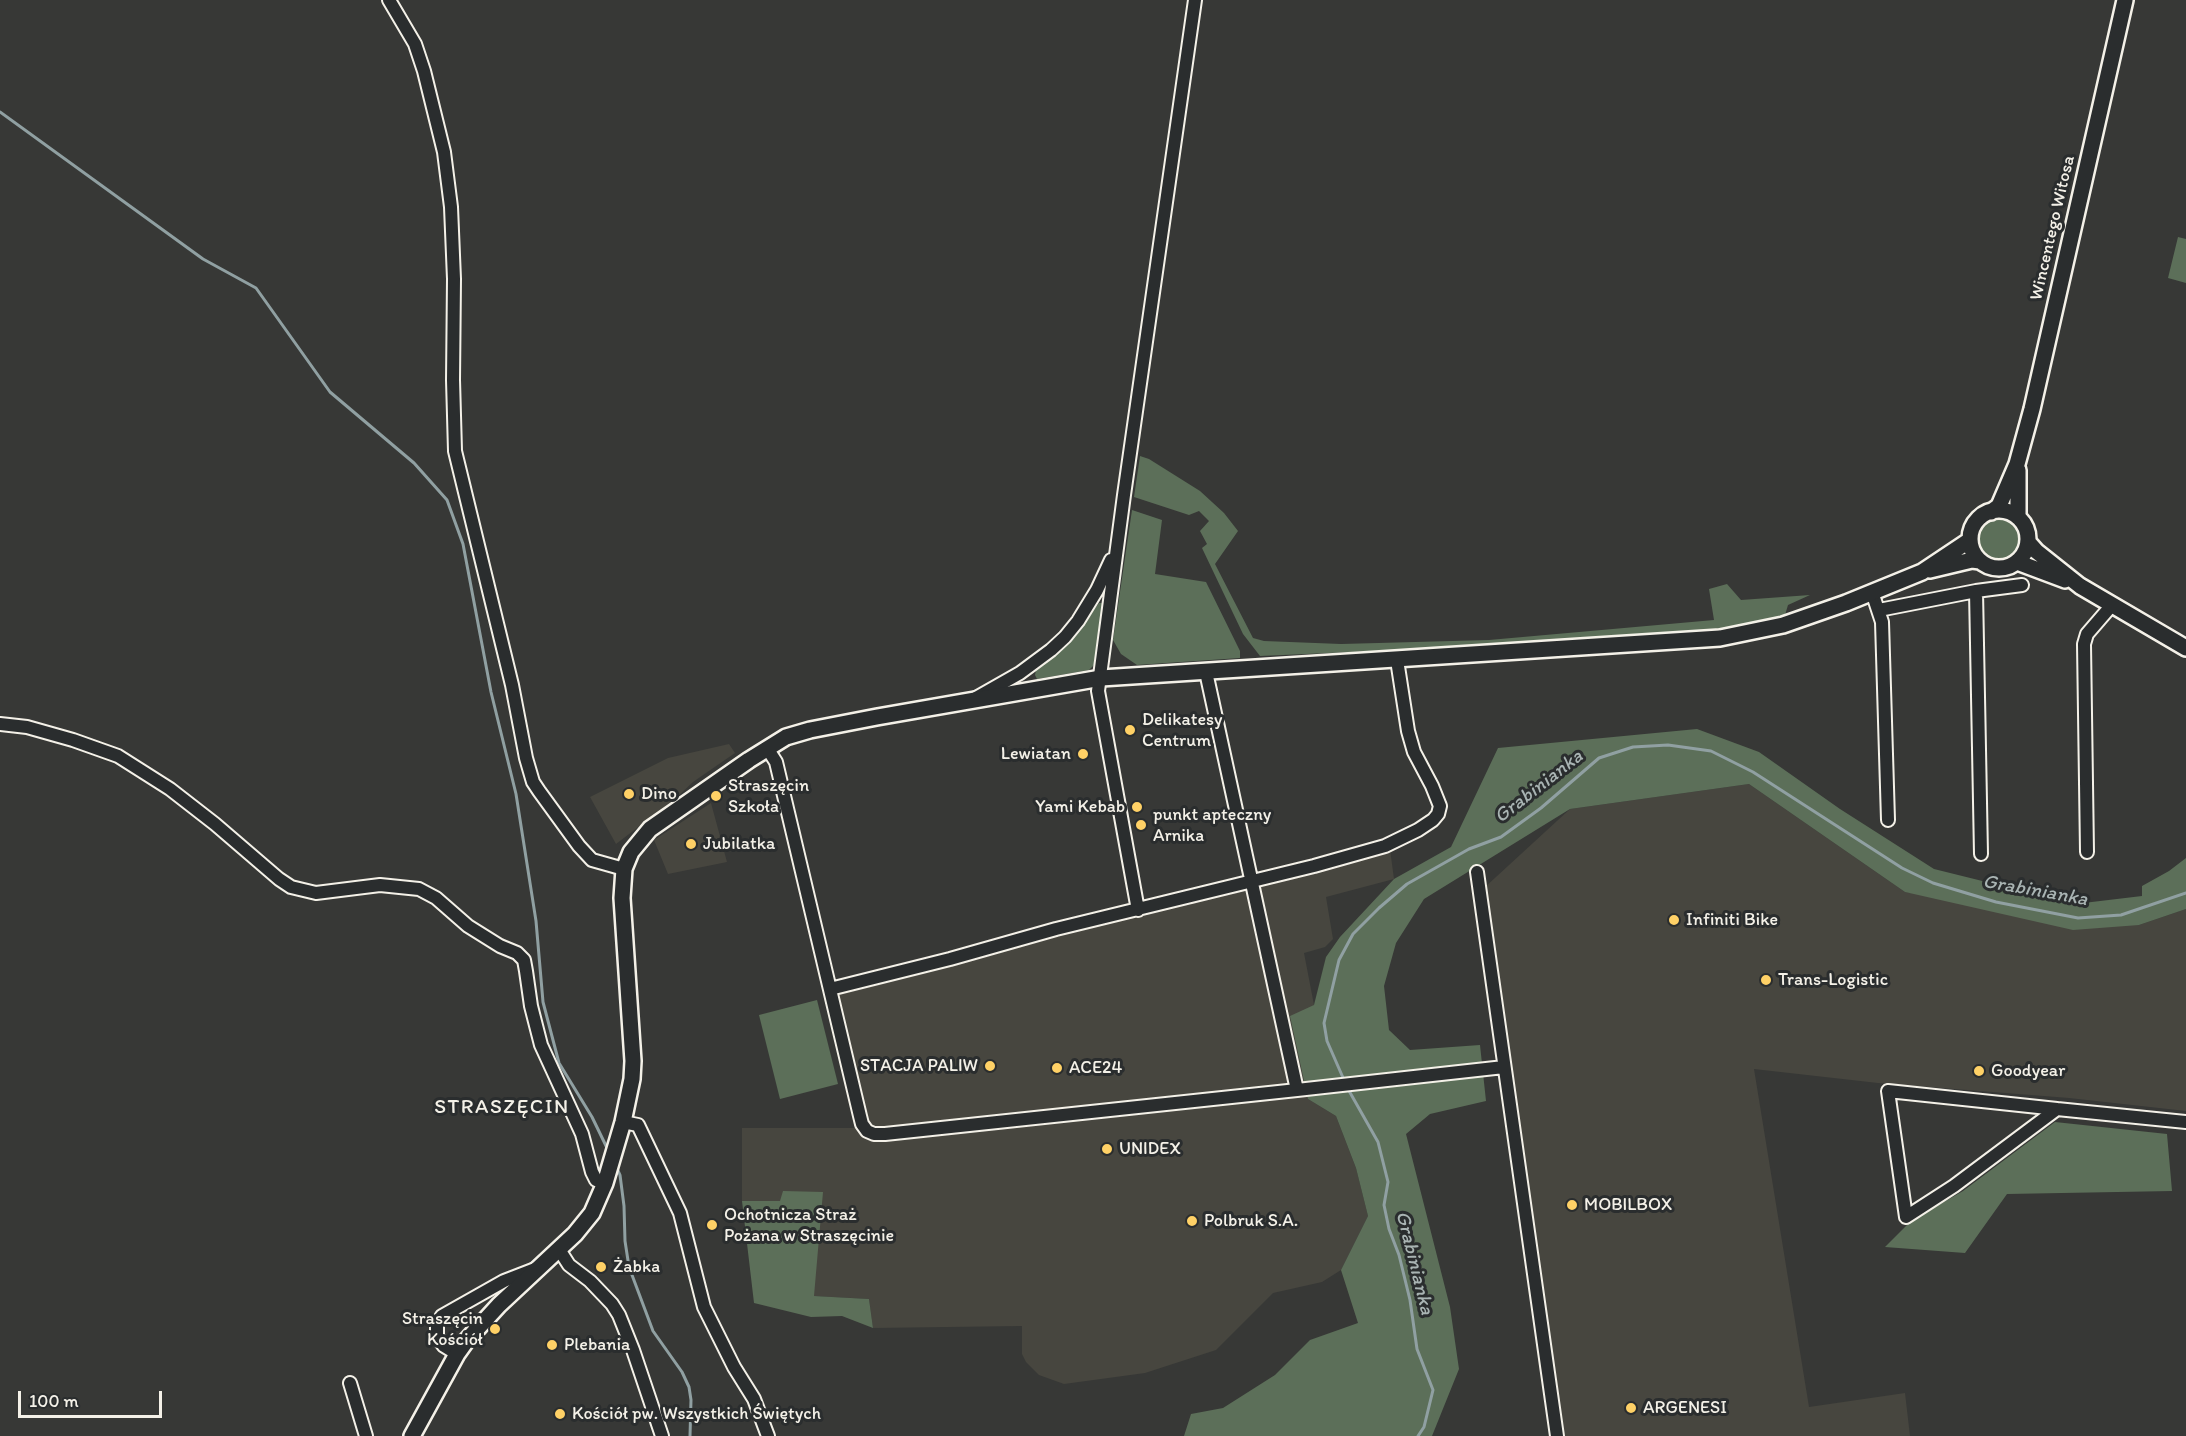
<!DOCTYPE html>
<html>
<head>
<meta charset="utf-8">
<style>
	body { margin:0 }
	#map { position:relative; width:2186px; height:1436px; overflow:hidden; background:#373836; font-family:Itim,sans-serif }
	canvas { display:block }
	.scale { position:absolute; left:18px; top:1391px; width:144px; height:27px; box-sizing:border-box; border:3px solid #f4f1e8; border-top:0; padding-left:8px; font-size:18px; line-height:21px; white-space:nowrap; color:#f4f1e8; -webkit-text-stroke:4px #2a2d2e; paint-order:stroke }
</style>
</head>
<body>
<div id="map">
<canvas width="2186" height="1436"></canvas>
<div class="scale">100 m</div>
</div>
<script>
const c = document.querySelector('canvas').getContext('2d');
c.lineJoin = 'round';
function fill(path, color) { c.fillStyle = color; c.fill(path, 'evenodd'); }
const toPath = rows => new Path2D(rows.map(r => 'M' + r).join(''));
function strokePath(path, color, width, dash) { c.strokeStyle = color; c.lineWidth = width; c.lineCap = dash ? 'butt' : 'round'; c.setLineDash(dash || []); c.stroke(path); }
function label(font, color, halo, rows, align = 'center') {
  c.font = font + ' Itim,sans-serif'; c.lineWidth = 6; c.setLineDash([]); c.textBaseline = 'middle'; c.strokeStyle = halo; c.fillStyle = color; for (const [text, x, y, turn = 0] of rows) {
    c.save(); c.translate(x, y); c.rotate((+turn || 0) * Math.PI / 180); c.textAlign = isNaN(turn) ? turn : align; if (halo) c.strokeText(text, 0, 0); c.fillText(text, 0, 0); c.restore();
  }
}
fill(toPath([
	[729,744,735,753,693,782,675,799,616,844,590,797,668,758],
	[1749,784,1905,892,2139,925,2186,909,2186,1111,2069,1098,1878,1083,1754,1069,1809,1407,1905,1393,1910,1436,1565,1436,1484,888,1570,809],
	[711,803,727,862,668,874,654,840],
	[1390,849,1394,879,1326,897,1333,939,1325,947,1304,953,1314,1005,1308,1099,1336,1116,1356,1168,1368,1216,1341,1270,1322,1282,1273,1293,1216,1350,1145,1373,1064,1384,1039,1375,1026,1362,1022,1354,1022,1326,873,1328,869,1299,814,1296,780,1201,742,1201,742,1128,855,1128,866,1119,838,995]
]), '#47463f');
fill(toPath([
	[2178,237,2186,239,2186,283,2168,278],
	[1140,456,1149,459,1200,491,1224,513,1238,531,1215,564,1253,638,1264,641,1341,644,1489,640,1714,620,1709,589,1727,584,1741,600,1810,595,1788,605,1785,615,1781,617,1733,627,1688,633,1468,647,1260,656,1243,634,1202,548,1207,544,1200,531,1209,521,1199,511,1189,515,1134,497],
	[1132,510,1162,520,1155,574,1206,582,1240,651,1240,658,1137,665,1121,654,1113,640],
	'1978 539a22 22 0 1 1 44 0a22 22 0 1 1-44 0Z',
	[1099,603,1102,603,1103,608,1094,665,1089,670,1037,679,1035,675,1036,670,1074,636],
	[1697,729,1759,752,1840,809,1934,869,2075,904,2142,896,2142,886,2169,871,2186,858,2186,909,2139,925,2073,930,1905,892,1749,784,1570,809,1424,899,1396,943,1384,986,1389,1030,1410,1050,1480,1045,1486,1101,1430,1114,1406,1134,1450,1307,1459,1369,1432,1436,1184,1436,1191,1414,1223,1408,1275,1375,1310,1340,1358,1323,1341,1270,1368,1216,1356,1168,1336,1116,1308,1099,1290,1016,1314,1005,1326,957,1340,937,1394,879,1451,847,1498,748],
	[817,1000,838,1084,780,1099,759,1015],
	[2055,1122,2167,1134,2172,1191,2007,1194,1965,1253,1885,1247,1911,1221,1963,1191],
	[783,1191,823,1192,814,1296,869,1299,873,1328,842,1316,811,1317,754,1303,742,1201,780,1201]
]), '#5c6f59');
strokePath(toPath([
	[0,112,203,259,256,288,330,392,414,463,447,500,463,544,491,692,516,794,536,921,543,1002,559,1063,592,1117,609,1152],
	[1344,1080,1327,1041,1324,1023,1339,960,1353,934,1379,908,1407,884,1469,849,1501,837,1541,808,1599,758,1633,747,1668,745,1711,751,1753,772,1902,868,1933,883,1996,902,2078,918,2121,915,2186,893],
	[1348,1089,1378,1142,1388,1182,1384,1205,1389,1229,1399,1255,1410,1300,1417,1349,1433,1390,1424,1427,1418,1436],
	[616,1166,620,1175,624,1206,625,1241,629,1267,653,1331,682,1372,689,1387,691,1400,690,1436]
]), '#90a0a2', 3);
const minor = toPath([
	[389,0,415,44,424,71,444,152,451,207,454,279,453,380,455,451,512,685,526,758,533,782,539,791,579,846,592,860,624,869],
	[1976,591,1981,854],
	[1872,592,1882,622,1888,820],
	[1879,610,1976,591,2022,585],
	[1206,672,1297,1090,1504,1067],
	[976,698,1020,673,1051,650,1065,637,1078,621,1097,590,1111,560],
	[0,724,27,727,73,740,118,756,170,789,215,824,279,879,291,887,316,893,380,885,419,889,436,898,468,926,500,946,517,953,524,960,526,971,531,1006,541,1045,582,1134,592,1172,596,1180,605,1183],
	[767,748,776,762,860,1116,862,1124,867,1131,874,1134,885,1134,1297,1090],
	[2087,852,2084,644,2087,634,2112,605],
	[1477,872,1557,1436],
	[1138,910,1098,691,1124,495,1195,0],
	[830,989,950,959,1056,929,1314,866,1385,846,1418,830,1433,820,1438,814,1440,806,1432,786,1414,752,1408,731,1397,660],
	[2057,1109,1954,1186,1906,1217,1888,1091,2057,1109,2186,1122],
	[623,1122,638,1125,680,1213,704,1307,734,1367,754,1399,768,1436],
	[560,1251,569,1265,590,1281,612,1304,619,1315,633,1350,662,1436],
	[457,1354,444,1346,437,1337,437,1325,442,1316,504,1281,535,1269],
	[350,1383,366,1436]
]);
const tertiary = toPath([
	[2018,470,2018,517],
	'1970 539a29 29 0 1 1 58 0a29 29 0 1 1-58 0Z',
	[1991,512,1999,506,2017,464,2032,409,2125,0],
	[2028,542,2036,551,2080,586,2186,648],
	[2017,562,2065,580],
	[1930,570,1972,560,1980,561],
	[412,1436,457,1354,467,1340,499,1305,575,1234,592,1213,605,1183,623,1122,632,1079,633,1061,622,898,624,869,631,852,650,829,749,760,786,737,810,730,877,717,1101,678,1720,638,1783,625,1846,603,1922,572,1970,540]
]);
strokePath(minor, '#f4f1e8', 16);
strokePath(tertiary, '#f4f1e8', 20);
strokePath(minor, '#2a2d2e', 12);
strokePath(tertiary, '#2a2d2e', 15);
for (const [x, y, r, color] of [
	[1130,730,6,"#ffd166"],
	[1083,754,6,"#ffd166"],
	[629,794,6,"#ffd166"],
	[716,796,6,"#ffd166"],
	[1137,807,6,"#ffd166"],
	[1141,825,6,"#ffd166"],
	[691,844,6,"#ffd166"],
	[1674,920,6,"#ffd166"],
	[1766,980,6,"#ffd166"],
	[990,1066,6,"#ffd166"],
	[1057,1068,6,"#ffd166"],
	[1979,1071,6,"#ffd166"],
	[1107,1149,6,"#ffd166"],
	[1572,1205,6,"#ffd166"],
	[1192,1221,6,"#ffd166"],
	[712,1225,6,"#ffd166"],
	[601,1267,6,"#ffd166"],
	[495,1329,6,"#ffd166"],
	[552,1345,6,"#ffd166"],
	[1631,1408,6,"#ffd166"],
	[560,1414,6,"#ffd166"]
]) { const dot = new Path2D(); dot.arc(x, y, r, 0, 2 * Math.PI); c.fillStyle = color; c.fill(dot); strokePath(dot, '#2a2d2e', 2); }
label('18px', '#f4f1e8', '#2a2d2e', [
	["Wincentego Witosa",2053,228,-77]
]);
label('18px', '#f4f1e8', '#2a2d2e', [
	["Delikatesy",1142,720],
	["Centrum",1142,741],
	["Lewiatan",1071,754,"right"],
	["Straszęcin",728,786],
	["Szkoła",728,807],
	["Dino",641,794],
	["Yami Kebab",1125,807,"right"],
	["punkt apteczny",1153,815],
	["Arnika",1153,836],
	["Jubilatka",703,844],
	["Infiniti Bike",1686,920],
	["Trans-Logistic",1778,980],
	["STACJA PALIW",978,1066,"right"],
	["ACE24",1069,1068],
	["Goodyear",1991,1071],
	["UNIDEX",1119,1149],
	["MOBILBOX",1584,1205],
	["Ochotnicza Straż",724,1215],
	["Pożana w Straszęcinie",724,1236],
	["Polbruk S.A.",1204,1221],
	["Żabka",613,1267],
	["Straszęcin",483,1319,"right"],
	["Kościół",483,1340,"right"],
	["Plebania",564,1345],
	["ARGENESI",1643,1408],
	["Kościół pw. Wszystkich Świętych",572,1414]
], 'left');
label('italic 20px', '#a9b4b3', '#2a2d2e', [
	["Grabinianka",1539,787,-38],
	["Grabinianka",2035,891,10],
	["Grabinianka",1414,1263,76]
]);
c.letterSpacing = '1.5px';
label('21px', '#f4f1e8', '#2a2d2e', [
	["STRASZĘCIN",502,1108]
]);
c.letterSpacing = '0px';
</script>
</body>
</html>
